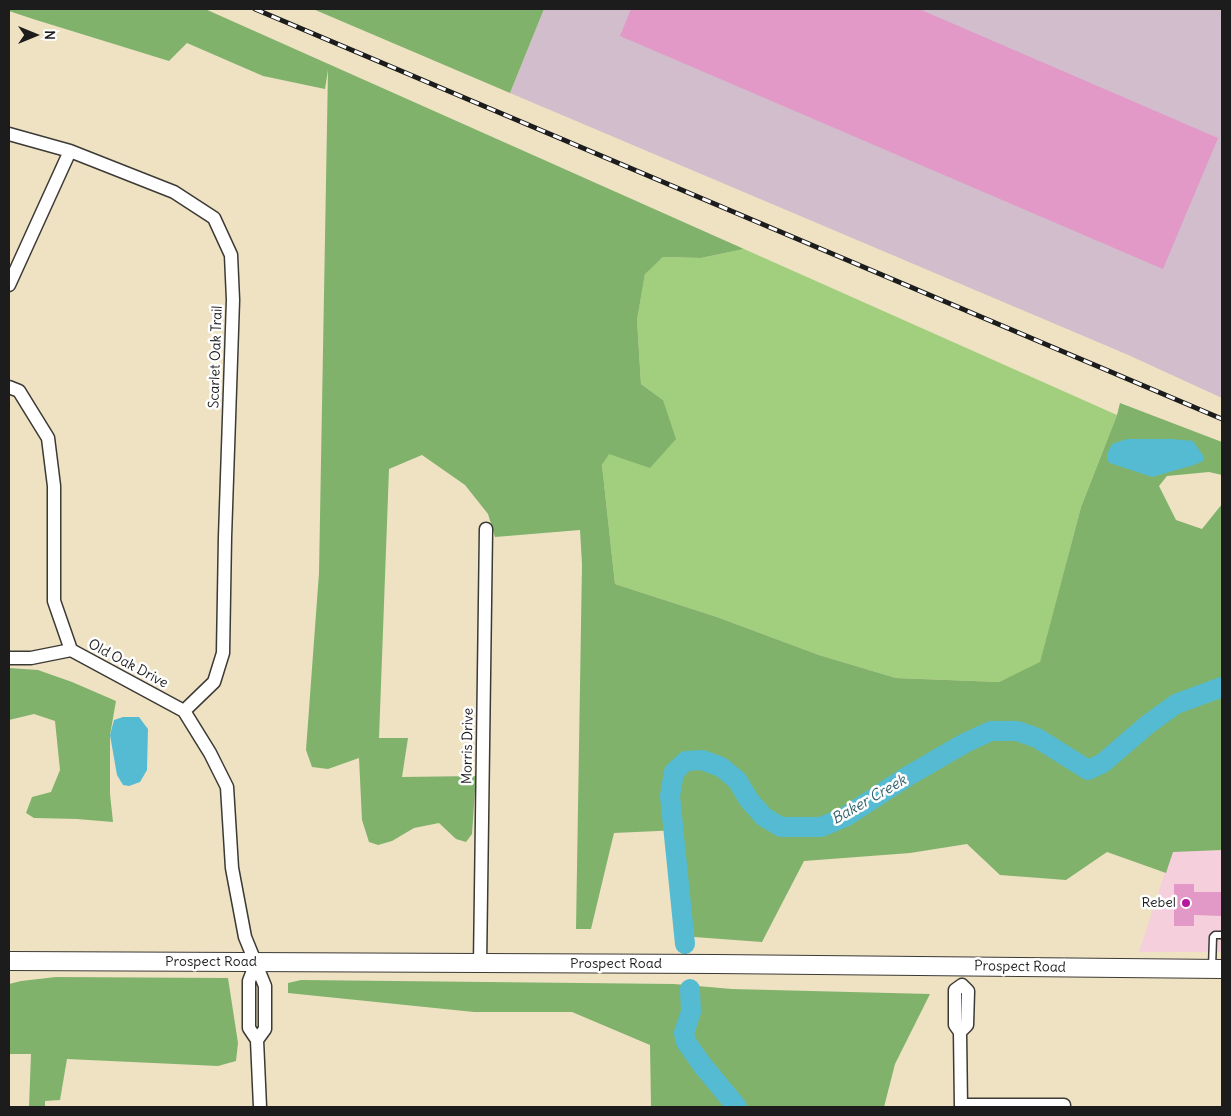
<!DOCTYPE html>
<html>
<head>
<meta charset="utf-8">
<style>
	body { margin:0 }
	#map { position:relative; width:1231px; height:1116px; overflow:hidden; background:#eee2c3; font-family:Delius,sans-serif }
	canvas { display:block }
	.frame { position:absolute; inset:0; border:10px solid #1c1c1c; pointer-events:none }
	.north { position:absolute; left:10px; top:10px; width:50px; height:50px; -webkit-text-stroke:4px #fff; paint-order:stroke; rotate:90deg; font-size:14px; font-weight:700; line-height:20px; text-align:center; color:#1c1c1c }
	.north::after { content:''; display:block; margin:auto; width:18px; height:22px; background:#1c1c1c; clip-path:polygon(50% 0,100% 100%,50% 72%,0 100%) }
</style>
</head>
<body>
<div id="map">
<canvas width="1231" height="1116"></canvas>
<div class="frame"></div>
<div class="north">N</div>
</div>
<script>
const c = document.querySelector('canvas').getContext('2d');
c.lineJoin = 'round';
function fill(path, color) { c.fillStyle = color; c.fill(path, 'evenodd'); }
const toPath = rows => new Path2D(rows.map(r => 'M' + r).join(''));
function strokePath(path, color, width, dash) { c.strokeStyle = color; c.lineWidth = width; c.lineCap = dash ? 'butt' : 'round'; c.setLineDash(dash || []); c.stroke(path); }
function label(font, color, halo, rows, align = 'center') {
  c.font = font + ' Delius,sans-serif'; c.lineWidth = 5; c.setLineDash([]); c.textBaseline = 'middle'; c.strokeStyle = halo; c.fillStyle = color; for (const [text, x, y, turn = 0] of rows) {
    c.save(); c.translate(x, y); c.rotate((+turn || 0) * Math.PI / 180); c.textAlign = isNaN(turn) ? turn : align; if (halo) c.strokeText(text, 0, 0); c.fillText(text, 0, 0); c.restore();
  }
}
fill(toPath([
	[1222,850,1222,952,1139,952,1172,851]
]), '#f5cfdb');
fill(toPath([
	[544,9,1222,9,1222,398,1126,354,510,93]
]), '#d1bdcc');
fill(toPath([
	[744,249,1117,415,1081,507,1040,663,999,682,896,678,819,655,717,617,615,584,602,465,608,454,663,400,641,384,637,320,645,273,663,257,701,258]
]), '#a1cf7d');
fill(toPath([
	[9,9,205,9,744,249,701,258,663,257,645,274,637,320,641,384,663,400,676,439,650,468,609,454,602,465,615,584,717,617,819,655,896,678,999,682,1040,662,1081,507,1117,415,1120,403,1222,442,1222,475,1209,472,1167,476,1159,486,1176,520,1202,529,1222,504,1222,850,1173,852,1166,873,1107,852,1066,880,1000,875,967,844,910,853,804,861,762,942,694,937,680,830,614,833,591,929,576,929,582,564,580,530,495,537,488,514,465,485,422,455,389,469,379,738,408,738,402,777,476,776,472,834,466,842,456,839,439,823,414,828,392,841,378,845,369,842,362,820,359,758,328,769,312,767,306,750,319,573,328,70,325,89,263,76,187,43,169,61,33,19,9,11],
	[313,9,544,9,510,93],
	[9,668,38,670,72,682,116,701,110,735,110,794,113,822,77,819,34,818,26,813,32,797,51,792,60,770,55,721,34,714,9,720],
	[56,977,228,978,238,1043,236,1061,218,1066,67,1059,60,1100,45,1101,45,1107,29,1107,31,1054,9,1054,9,984,21,981],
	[301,980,674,984,732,989,930,994,895,1064,884,1107,651,1107,650,1045,572,1012,474,1012,288,993,288,983]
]), '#80b26c');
fill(toPath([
	[1127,439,1172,439,1193,441,1204,457,1203,461,1194,465,1152,477,1110,463,1107,460,1107,454,1112,444],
	[123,717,139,717,148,729,147,770,140,782,129,786,123,785,117,775,110,735,114,720]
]), '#54bbd2');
strokePath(toPath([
	[685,944,670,796,674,772,686,761,702,760,721,767,737,780,749,800,764,817,781,827,821,827,845,817,908,776,965,743,991,731,1017,731,1037,738,1088,770,1103,763,1147,725,1176,704,1222,687],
	[690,989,691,1012,684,1033,686,1042,703,1066,737,1107]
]), '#54bbd2', 20);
fill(toPath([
	[631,9,919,9,1218,138,1163,269,620,36],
	[1174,884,1194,884,1194,892,1222,892,1222,916,1194,915,1194,926,1174,926]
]), '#e299c7');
const lane = toPath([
	[1212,968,1213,937,1215,935,1222,935]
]);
const street = toPath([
	[9,134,70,151,174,192,214,218,231,255,233,300,225,537,223,653,214,682,184,711],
	[9,285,70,151],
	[9,387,19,391,48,438,54,486,54,601,71,650,184,711,210,753,227,787,232,868,245,937,265,986,265,1029,257,1040],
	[9,658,31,658,71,650],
	[256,963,249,981,249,1028,257,1040,260,1107],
	[480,964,486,529],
	[962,985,968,991,967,1025,960,1032,955,1025,955,990,962,985],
	[960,1032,961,1107],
	[961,1105,1064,1105]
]);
const secondary = toPath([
	[9,961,716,964,1222,969]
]);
strokePath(lane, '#3c3a35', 9);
strokePath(street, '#3c3a35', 15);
strokePath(secondary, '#3c3a35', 20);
strokePath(lane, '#fff', 6);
strokePath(street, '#fff', 12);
strokePath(secondary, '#fff', 18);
const rail = toPath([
	[255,9,1222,419]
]);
strokePath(rail, '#1c1c1c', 5);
strokePath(rail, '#fff', 3, [9]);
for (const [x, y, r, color] of [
	[1186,903,5,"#b5179e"]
]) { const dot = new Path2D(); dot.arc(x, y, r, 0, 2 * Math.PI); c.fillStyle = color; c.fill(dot); strokePath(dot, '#fff', 2); }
label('14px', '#1c1c1c', '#fff', [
	["Scarlet Oak Trail",216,357,-88],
	["Old Oak Drive",128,664,28],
	["Morris Drive",468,746,-89],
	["Prospect Road",211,962],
	["Prospect Road",616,964],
	["Prospect Road",1020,967,1]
]);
label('14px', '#1c1c1c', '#fff', [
	["Rebel",1176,903]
], 'right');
label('italic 15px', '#35646e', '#fff', [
	["Baker Creek",869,800,-30]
]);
</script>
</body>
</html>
